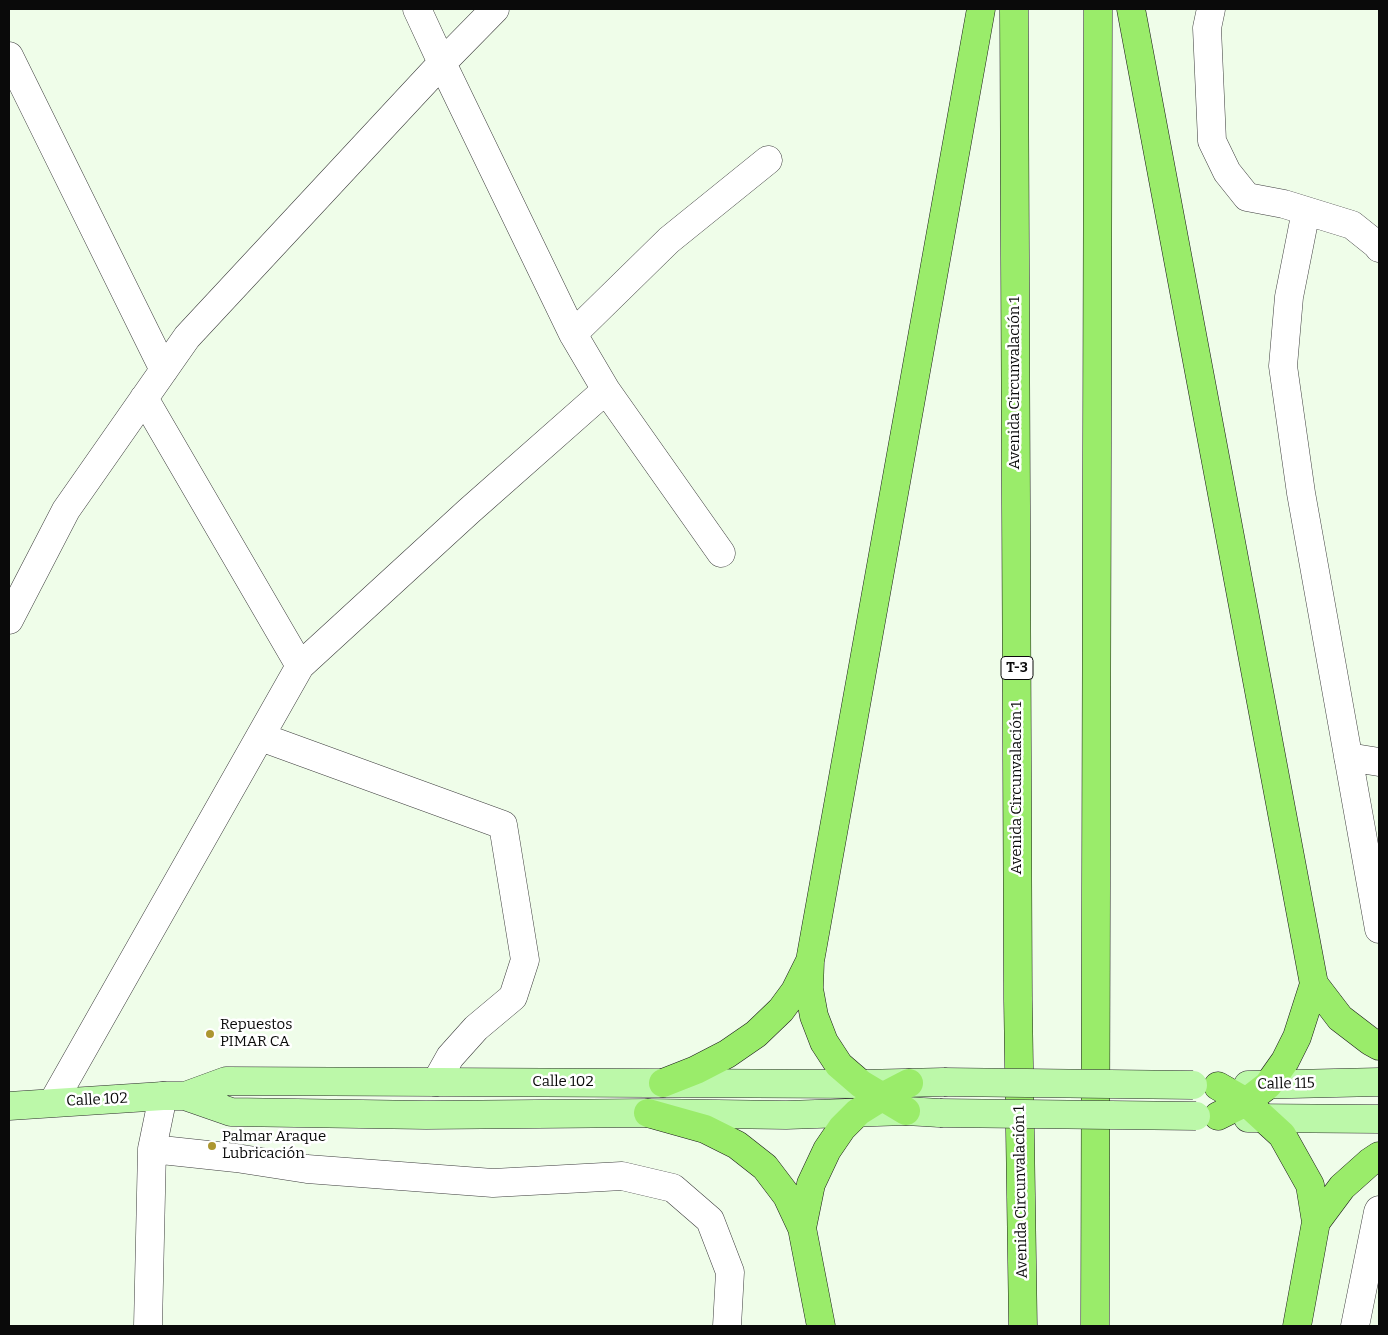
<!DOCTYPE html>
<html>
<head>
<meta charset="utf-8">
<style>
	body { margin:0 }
	#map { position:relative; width:1388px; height:1335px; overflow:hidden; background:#effde9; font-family:Bitter,serif }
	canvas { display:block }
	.frame { position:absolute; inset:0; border:10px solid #0a0a0a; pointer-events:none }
</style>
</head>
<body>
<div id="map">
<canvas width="1388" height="1335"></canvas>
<div class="frame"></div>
</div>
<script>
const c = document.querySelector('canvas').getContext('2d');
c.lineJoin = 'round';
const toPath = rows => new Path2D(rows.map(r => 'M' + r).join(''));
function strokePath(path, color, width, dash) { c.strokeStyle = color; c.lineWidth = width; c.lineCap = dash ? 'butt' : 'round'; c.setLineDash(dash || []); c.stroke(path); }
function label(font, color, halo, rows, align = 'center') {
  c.font = font + ' Bitter,serif'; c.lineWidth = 5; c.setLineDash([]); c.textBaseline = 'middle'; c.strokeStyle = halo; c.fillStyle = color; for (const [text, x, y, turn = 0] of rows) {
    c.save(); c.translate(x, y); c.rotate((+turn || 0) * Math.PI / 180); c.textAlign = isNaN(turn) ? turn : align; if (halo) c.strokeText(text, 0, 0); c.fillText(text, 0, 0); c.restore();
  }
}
const street = toPath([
	[1211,9,1207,28,1212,141,1227,172,1247,197,1284,204,1352,225,1377,245,1379,248],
	[9,56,164,370],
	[1306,211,1289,297,1283,366,1301,493,1379,929],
	[573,334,669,240,768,160],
	[606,390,721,553],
	[144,398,300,666],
	[9,620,66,510,187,337,442,63,495,9],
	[261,737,503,825,525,960,513,997,476,1028,450,1057,436,1082],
	[1348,757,1379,762],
	[53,1102,300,666,469,511,606,390,573,334,442,63,417,9],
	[152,1149,236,1158,307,1169,493,1183,622,1176,673,1188,710,1220,730,1272,727,1326],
	[148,1326,152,1149,163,1096],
	[1355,1326,1378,1212,1379,1210]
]);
const secondary = toPath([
	[1248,1085,1379,1082],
	[185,1096,226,1081,861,1084,944,1082],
	[9,1106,163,1096,185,1096,231,1112,426,1115,648,1113,786,1115,906,1111,940,1113],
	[1248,1118,1379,1119]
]);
const primary = toPath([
	[1014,9,1018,1000,1023,1326],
	[1131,9,1314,984,1340,1018,1370,1041,1379,1046],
	[663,1083,696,1070,727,1054,756,1034,781,1010,795,991,809,963],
	[1218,1086,1246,1102,1282,1135,1310,1185,1316,1222,1297,1326],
	[906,1111,861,1084,839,1065,824,1042,814,1016,809,989,810,961,981,9],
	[648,1113,705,1129,737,1145,765,1167,787,1196,802,1228,821,1326],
	[1218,1116,1246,1102,1268,1085,1285,1061,1297,1037,1314,984],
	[1316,1222,1342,1187,1370,1162,1379,1156],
	[802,1228,811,1184,827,1150,842,1128,858,1112,882,1097,909,1083],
	[1095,1326,1098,9]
]);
strokePath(street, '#3d3d3d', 29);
strokePath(secondary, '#2c2c2c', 29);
strokePath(primary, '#1b1b1b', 29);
strokePath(street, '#fff', 28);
strokePath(secondary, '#bcf8a9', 28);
strokePath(primary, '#9aec6a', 28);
const secondaryBridge = toPath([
	[944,1082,1193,1085],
	[940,1113,1196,1116]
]);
strokePath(secondaryBridge, '#2c2c2c', 29, []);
strokePath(secondaryBridge, '#bcf8a9', 28);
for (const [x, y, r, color] of [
	[210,1034,5,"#ac9630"],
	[212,1146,5,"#ac9630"]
]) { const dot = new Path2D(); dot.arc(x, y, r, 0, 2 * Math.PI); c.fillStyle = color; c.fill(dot); strokePath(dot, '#fff', 2); }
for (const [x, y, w] of [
	[1017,668,32]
]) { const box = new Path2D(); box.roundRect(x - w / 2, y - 11.5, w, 23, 4); c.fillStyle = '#fff'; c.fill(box); strokePath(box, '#0a0a0a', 1); }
label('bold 14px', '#0a0a0a', null, [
	["T-3",1017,668]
]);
label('15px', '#0a0a0a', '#fff', [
	["Avenida Circunvalación 1",1015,383,-90],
	["Avenida Circunvalación 1",1017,788,-90],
	["Calle 102",563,1082],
	["Calle 115",1286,1084,-1],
	["Calle 102",97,1100,-3],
	["Avenida Circunvalación 1",1021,1192,-91]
]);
label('15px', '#0a0a0a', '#fff', [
	["Repuestos",220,1025],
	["PIMAR CA",220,1042],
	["Palmar Araque",222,1137],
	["Lubricación",222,1154]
], 'left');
</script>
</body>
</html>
